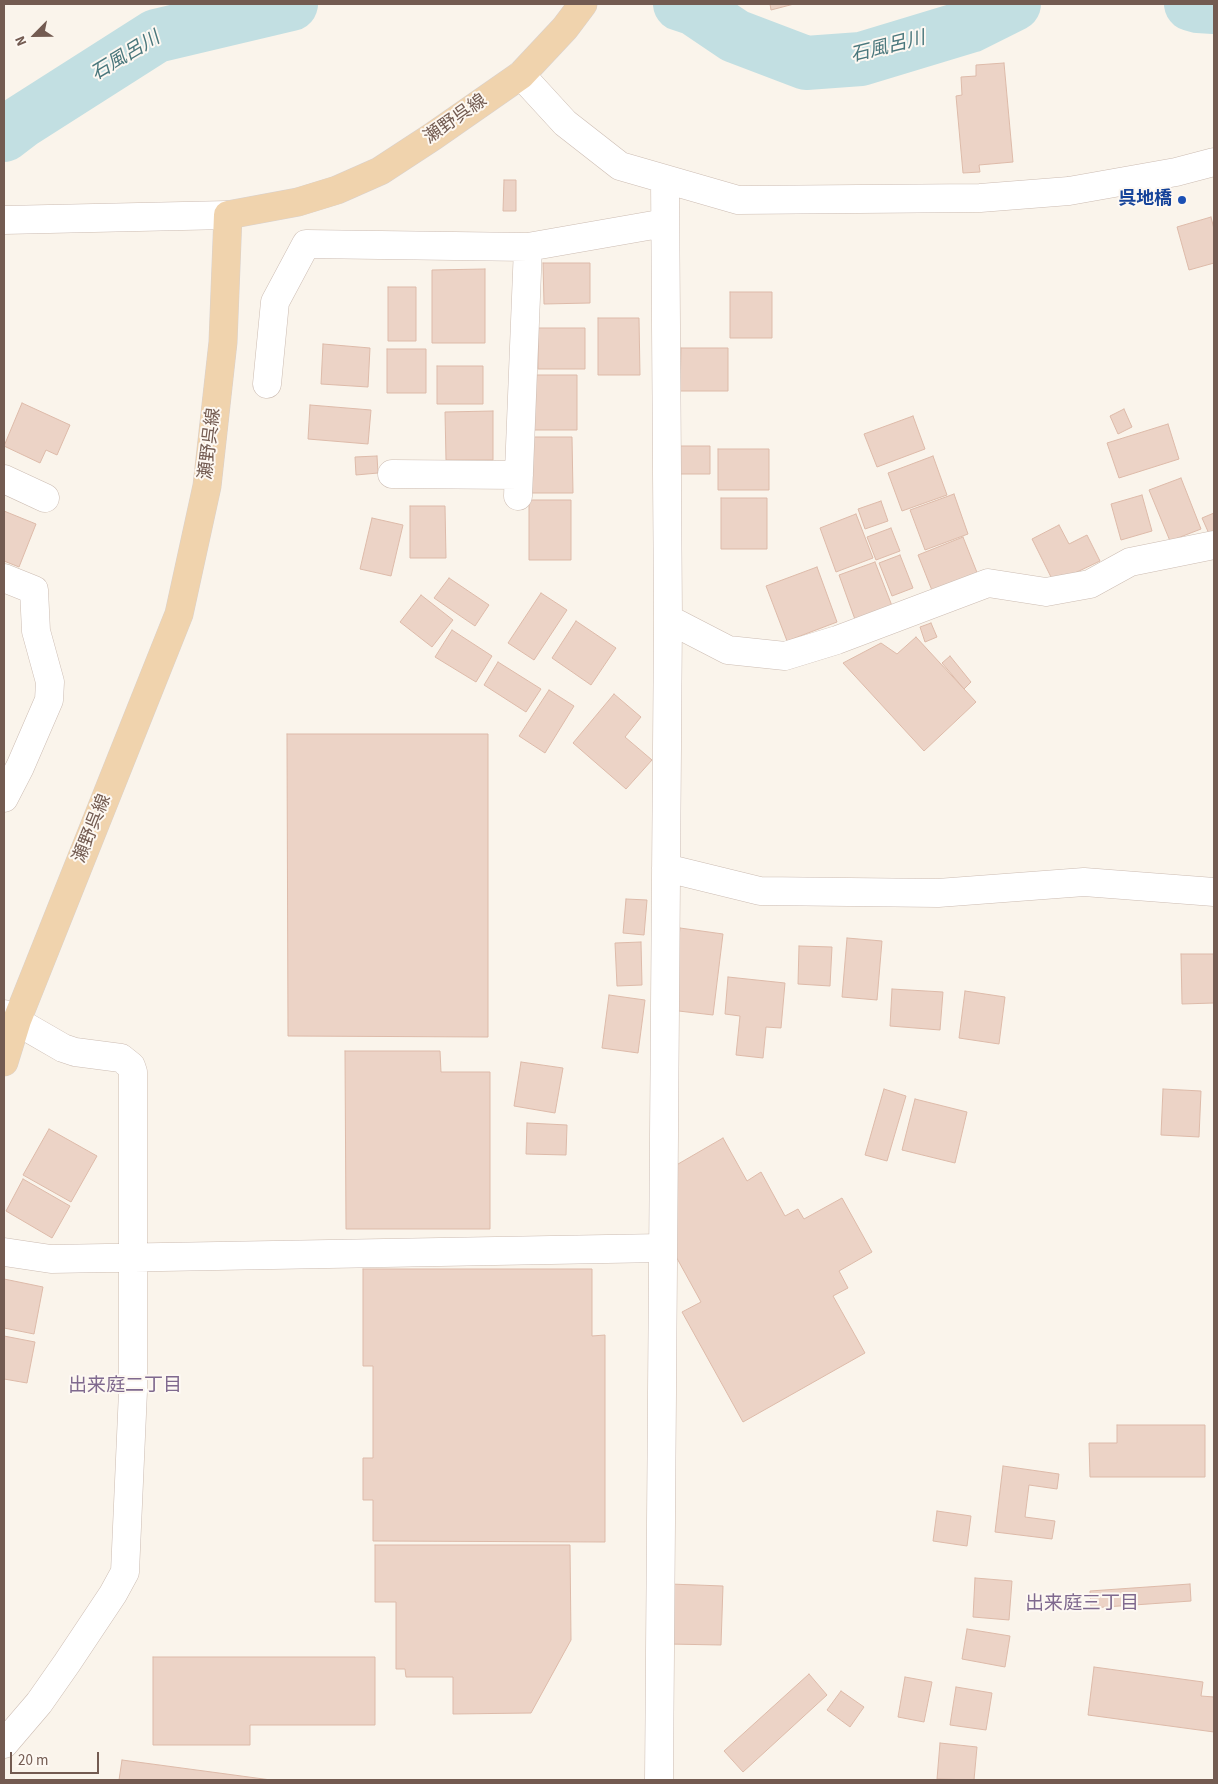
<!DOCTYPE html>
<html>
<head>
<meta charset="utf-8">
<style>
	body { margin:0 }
	#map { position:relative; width:1218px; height:1784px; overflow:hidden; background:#faf4eb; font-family:"Source Sans 3",sans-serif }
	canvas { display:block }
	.frame { position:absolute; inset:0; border:5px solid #735b51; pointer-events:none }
	.north { position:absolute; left:10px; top:10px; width:50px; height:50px; -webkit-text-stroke:4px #fdf8f2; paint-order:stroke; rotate:247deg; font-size:14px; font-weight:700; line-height:20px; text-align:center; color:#735b51 }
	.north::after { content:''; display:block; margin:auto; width:18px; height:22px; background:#735b51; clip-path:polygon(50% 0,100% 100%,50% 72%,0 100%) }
	.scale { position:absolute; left:10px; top:1752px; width:89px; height:22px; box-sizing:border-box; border:2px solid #735b51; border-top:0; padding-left:6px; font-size:15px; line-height:18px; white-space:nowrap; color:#735b51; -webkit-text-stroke:4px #fdf8f2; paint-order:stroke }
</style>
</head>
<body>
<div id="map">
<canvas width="1218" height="1784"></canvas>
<div class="frame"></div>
<div class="north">N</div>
<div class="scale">20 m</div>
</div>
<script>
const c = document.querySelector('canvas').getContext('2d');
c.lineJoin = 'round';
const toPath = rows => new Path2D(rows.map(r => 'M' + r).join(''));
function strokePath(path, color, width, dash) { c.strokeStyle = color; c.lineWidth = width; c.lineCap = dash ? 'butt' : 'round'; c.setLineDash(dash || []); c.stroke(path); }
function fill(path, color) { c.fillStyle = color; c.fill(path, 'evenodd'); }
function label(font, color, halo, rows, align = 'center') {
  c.font = font + ' "Source Sans 3","Noto Sans JP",sans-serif'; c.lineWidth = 4; c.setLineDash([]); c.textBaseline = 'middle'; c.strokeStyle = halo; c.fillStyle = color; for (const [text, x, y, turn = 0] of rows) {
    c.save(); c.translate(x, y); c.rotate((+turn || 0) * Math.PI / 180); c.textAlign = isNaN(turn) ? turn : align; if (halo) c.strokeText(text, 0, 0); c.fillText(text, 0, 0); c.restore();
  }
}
strokePath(toPath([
	[680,4,695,9,735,36,806,63,861,59,970,26,1014,4],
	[1191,4,1198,6,1214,7],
	[4,135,21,122,156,36,291,4]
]), '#c2dfe2', 54);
const building = toPath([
	[770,4,794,4,771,10,770,4],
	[1004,63,1013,162,979,165,980,172,963,173,956,96,962,95,961,77,976,76,976,65,1004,63],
	[504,180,516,180,516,211,503,211,504,180],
	[1211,217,1214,229,1214,263,1189,270,1177,227,1211,217],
	[543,263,590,263,590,303,544,304,543,263],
	[485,269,485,343,432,343,432,270,485,269],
	[388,287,416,287,416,341,388,341,388,287],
	[730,292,772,292,772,338,730,338,730,292],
	[598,318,639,318,640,375,598,375,598,318],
	[538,328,585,328,585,369,538,369,538,328],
	[323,344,370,348,368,387,321,384,323,344],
	[681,348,728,348,728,391,680,391,681,348],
	[387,349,426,349,426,393,387,393,387,349],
	[437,366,483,366,483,404,437,404,437,366],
	[533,375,577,375,577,430,533,430,533,375],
	[22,403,70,425,57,455,46,450,40,463,4,446,22,403],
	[310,405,371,410,368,444,308,439,310,405],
	[1124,409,1132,427,1118,434,1110,416,1124,409],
	[493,411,493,460,446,460,445,412,493,411],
	[913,416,925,449,877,467,864,434,913,416],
	[1168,424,1179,459,1119,478,1107,443,1168,424],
	[531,437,572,437,573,493,532,493,531,437],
	[679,446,710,446,710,474,679,474,679,446],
	[718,449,769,449,769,490,718,490,718,449],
	[377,456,378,473,356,475,355,457,377,456],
	[933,456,947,495,902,511,888,473,933,456],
	[1181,478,1201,529,1170,541,1149,490,1181,478],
	[954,494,968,534,925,550,910,510,954,494],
	[1142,495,1152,531,1121,540,1111,504,1142,495],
	[721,498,767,498,767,549,721,549,721,498],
	[529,500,571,500,571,560,529,560,529,500],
	[881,501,888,521,865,529,858,509,881,501],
	[410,506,445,506,446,558,410,558,410,506],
	[4,511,36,524,19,567,4,561,4,511],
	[1214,513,1214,534,1210,536,1202,518,1214,513],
	[856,514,873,558,836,572,820,528,856,514],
	[372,518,403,525,391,576,360,569,372,518],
	[1059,525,1069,544,1087,535,1100,561,1054,583,1032,539,1059,525],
	[891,528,900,551,876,560,867,537,891,528],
	[963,537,978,575,933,593,918,555,963,537],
	[900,555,913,588,892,596,879,563,900,555],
	[875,562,894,611,857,625,839,575,875,562],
	[817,567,837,622,787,641,766,586,817,567],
	[449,578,489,605,475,626,434,598,449,578],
	[541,593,567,610,534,660,508,643,541,593],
	[421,595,453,620,432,647,400,622,421,595],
	[576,621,616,648,591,685,552,658,576,621],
	[931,623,937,637,925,642,920,627,931,623],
	[452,630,492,656,476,682,435,657,452,630],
	[916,637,976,702,924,751,843,663,881,643,897,654,916,637],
	[950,656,971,682,964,689,942,663,950,656],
	[498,662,541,689,526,712,484,685,498,662],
	[549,690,574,706,545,753,519,736,549,690],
	[614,694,641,717,625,737,652,760,626,789,573,743,614,694],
	[287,734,488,734,488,1037,288,1036,287,734],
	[626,899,647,900,644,935,623,933,626,899],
	[680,928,723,934,713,1015,670,1010,680,928],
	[847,938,882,941,877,1000,842,997,847,938],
	[641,942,642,985,617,986,615,943,641,942],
	[799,946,832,947,830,986,798,984,799,946],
	[1181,954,1214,954,1214,1003,1182,1004,1181,954],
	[728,977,785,983,781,1028,766,1027,763,1058,736,1055,740,1016,725,1014,728,977],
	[892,989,943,992,940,1030,890,1026,892,989],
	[965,991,1005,997,999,1044,959,1038,965,991],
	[609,995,645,1000,638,1053,602,1048,609,995],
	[345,1051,440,1051,441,1072,490,1072,490,1229,346,1229,345,1051],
	[521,1062,563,1068,555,1113,514,1106,521,1062],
	[884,1089,906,1096,887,1161,865,1155,884,1089],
	[1163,1089,1201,1091,1199,1137,1161,1135,1163,1089],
	[915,1099,967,1112,955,1163,902,1150,915,1099],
	[527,1123,567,1125,566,1155,526,1154,527,1123],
	[49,1129,97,1156,71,1202,23,1175,49,1129],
	[723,1138,747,1181,761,1172,785,1216,798,1209,804,1219,842,1198,872,1252,839,1271,848,1288,833,1296,865,1353,743,1422,682,1312,701,1302,668,1242,666,1171,723,1138],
	[23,1179,70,1206,52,1238,6,1211,23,1179],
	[363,1269,592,1269,592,1336,605,1335,605,1542,373,1541,373,1500,363,1500,363,1458,373,1458,373,1366,363,1366,363,1269],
	[4,1279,43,1287,34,1334,4,1328,4,1279],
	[4,1336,35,1342,27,1383,4,1379,4,1336],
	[1117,1425,1205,1425,1205,1477,1090,1477,1089,1443,1117,1443,1117,1425],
	[1003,1466,1059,1474,1057,1489,1029,1485,1025,1517,1055,1521,1052,1539,995,1532,1003,1466],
	[937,1511,971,1516,967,1546,933,1541,937,1511],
	[375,1545,570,1545,571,1640,531,1713,453,1714,453,1677,406,1677,405,1669,396,1669,396,1602,375,1602,375,1545],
	[975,1578,1012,1581,1009,1620,973,1617,975,1578],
	[670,1584,723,1586,721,1645,668,1644,670,1584],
	[1190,1584,1191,1601,1091,1608,1090,1591,1190,1584],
	[967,1629,1010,1636,1005,1667,962,1659,967,1629],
	[153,1657,375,1657,375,1725,250,1725,250,1745,153,1745,153,1657],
	[1094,1667,1203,1682,1201,1696,1214,1697,1214,1732,1088,1715,1094,1667],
	[809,1674,827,1695,743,1772,724,1751,809,1674],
	[905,1677,932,1682,924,1722,898,1717,905,1677],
	[956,1687,992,1693,986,1730,950,1725,956,1687],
	[841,1691,864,1707,850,1727,827,1710,841,1691],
	[940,1743,977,1747,974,1780,937,1779,940,1743],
	[122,1760,271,1780,119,1780,122,1760]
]);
fill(building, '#ecd3c6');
strokePath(building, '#ddbaa9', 1);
const minor = toPath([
	[521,75,565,123,620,166,738,200,980,198,1069,191,1176,172,1214,162],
	[4,220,228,215],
	[267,384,275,302,306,244,528,247,665,223],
	[392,474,519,475],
	[4,479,45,498],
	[518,496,528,247],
	[4,578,34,590,36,631,50,682,49,700,20,767,4,798],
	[668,619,728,650,785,656,837,640,988,583,1046,592,1090,584,1130,562,1214,545],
	[666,868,760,891,938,893,1084,882,1214,892],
	[4,1014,63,1048,75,1052,121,1058,131,1066,133,1072,133,1391,125,1572,113,1594,67,1663,39,1703,4,1744],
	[4,1252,51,1259,662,1248],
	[659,1780,668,619,665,179]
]);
const major = toPath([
	[4,1062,17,1020,179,614,207,486,223,342,228,215,298,202,337,190,380,171,432,137,521,75,565,28,583,4]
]);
strokePath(minor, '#ccbcb2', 29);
strokePath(major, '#d8d1ce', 29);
strokePath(minor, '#fff', 28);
strokePath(major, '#f0d3ad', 28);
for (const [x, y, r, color] of [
	[1182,200,5,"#1a4fb4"]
]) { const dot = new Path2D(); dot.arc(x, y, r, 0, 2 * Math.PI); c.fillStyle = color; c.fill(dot); strokePath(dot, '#fdf8f2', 2); }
label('18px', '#735b51', '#fdf8f2', [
	["瀬野呉線",456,120,-35],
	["瀬野呉線",211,444,-83],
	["瀬野呉線",93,829,-68]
]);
label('bold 18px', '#164399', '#fdf8f2', [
	["呉地橋",1172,200]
], 'right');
label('italic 19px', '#4a777c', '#fdf8f2', [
	["石風呂川",888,48,-14],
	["石風呂川",126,57,-31]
]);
label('19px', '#7f698e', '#fdf8f2', [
	["出来庭二丁目",125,1387],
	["出来庭三丁目",1082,1605]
]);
</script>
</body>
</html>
